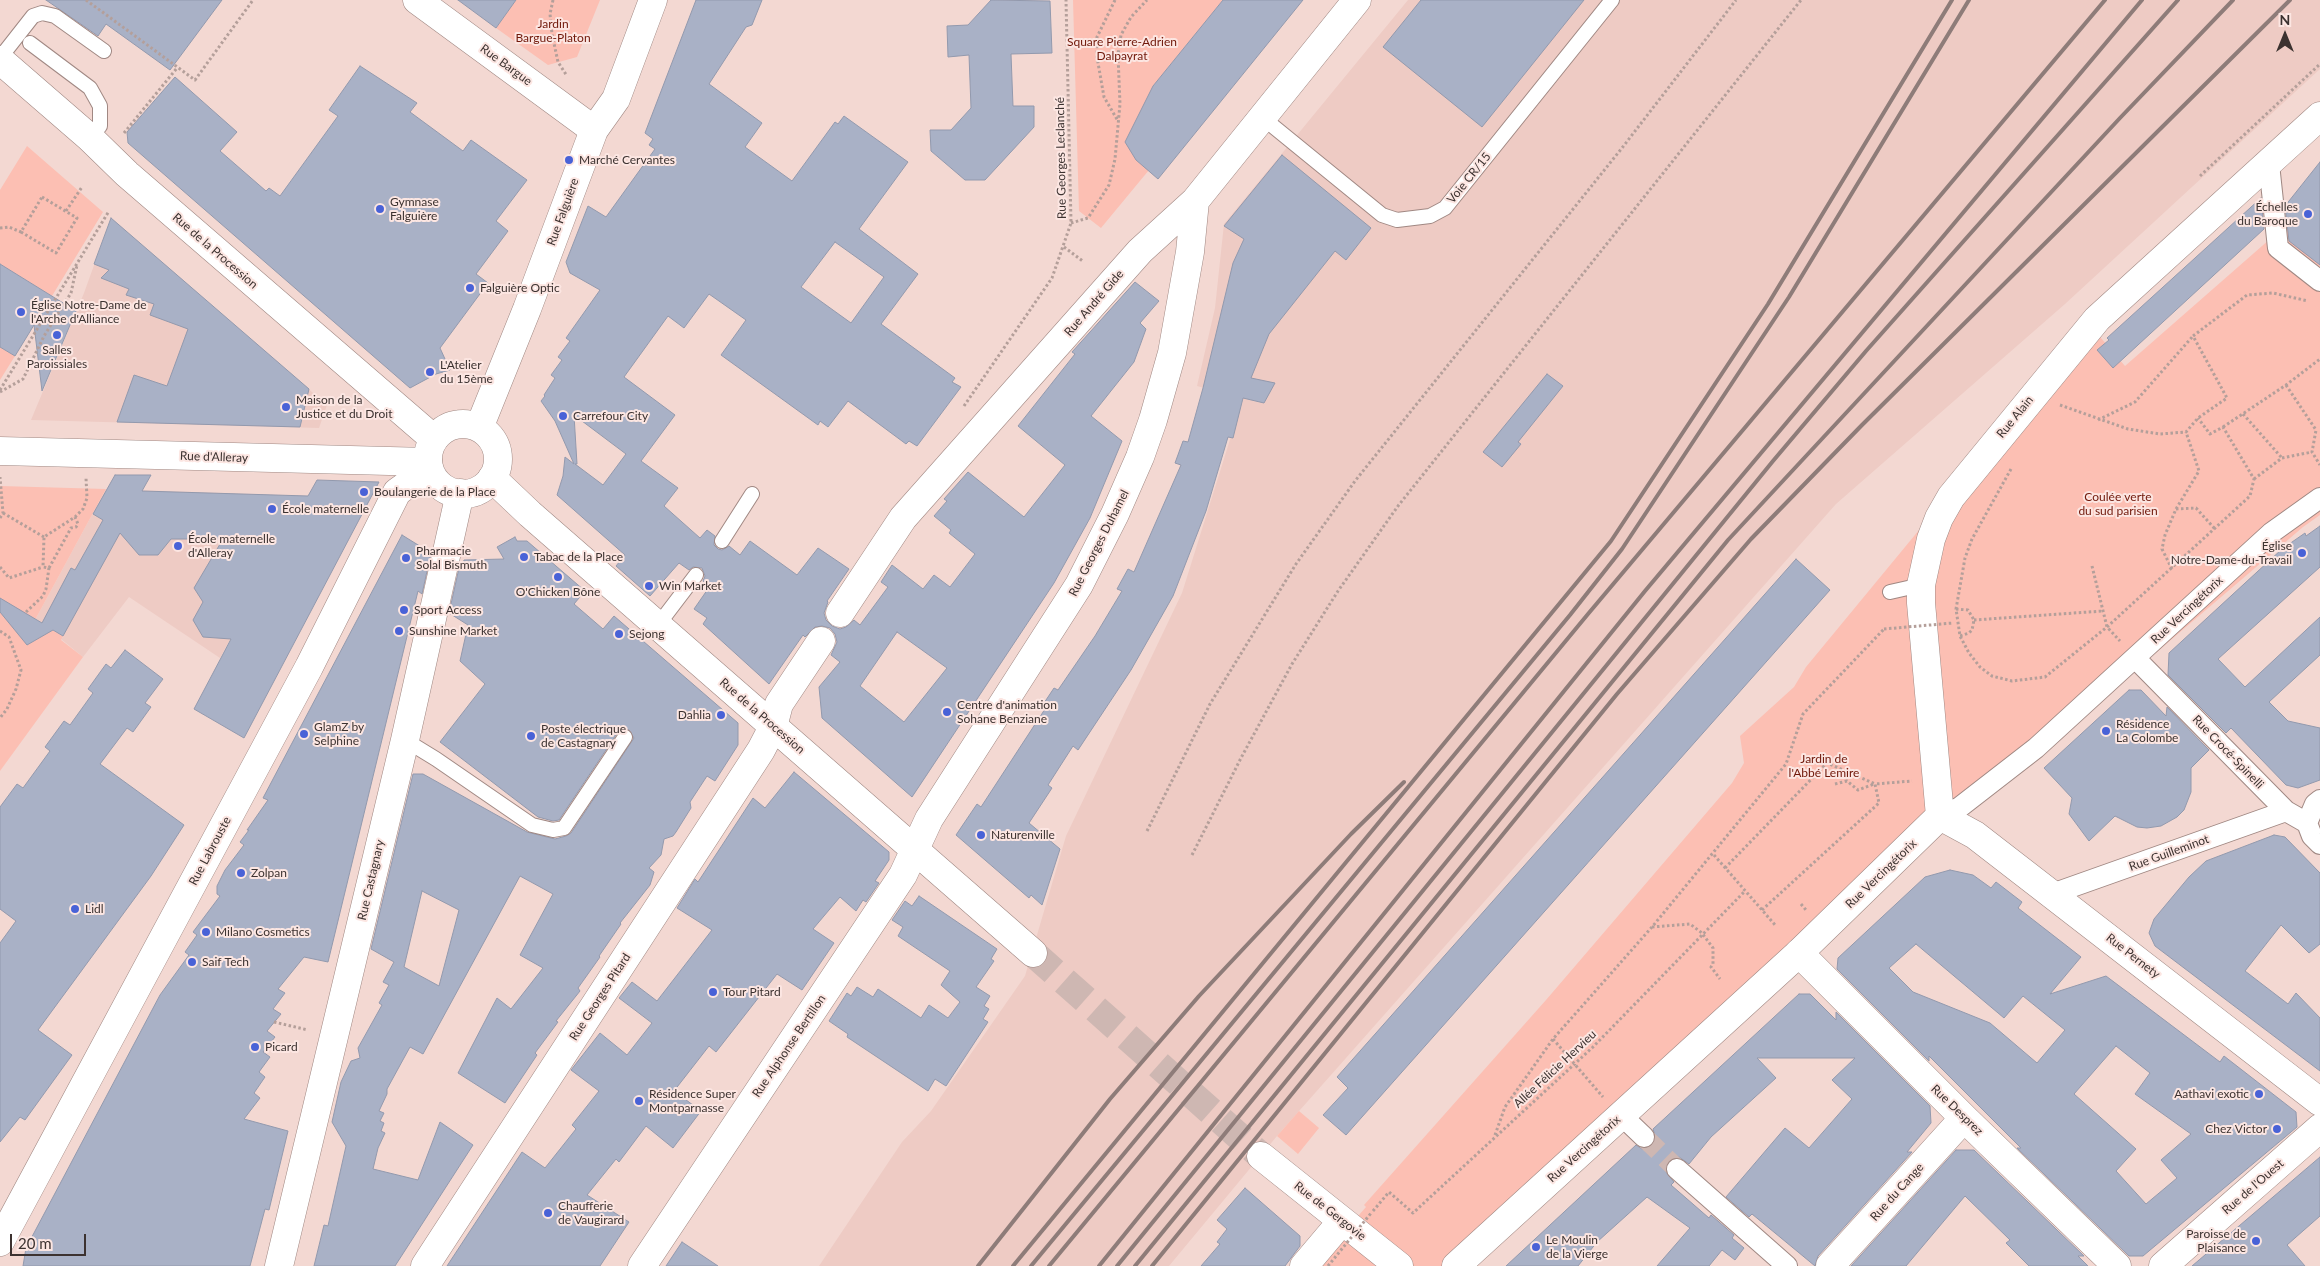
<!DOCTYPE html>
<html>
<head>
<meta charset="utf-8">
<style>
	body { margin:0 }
	#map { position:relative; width:2320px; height:1266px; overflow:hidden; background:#f3d8d2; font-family:Lato,sans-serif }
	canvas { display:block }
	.north { position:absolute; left:2260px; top:10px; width:50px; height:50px; -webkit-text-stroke:4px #fce6e2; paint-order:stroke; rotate:0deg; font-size:14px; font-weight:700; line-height:20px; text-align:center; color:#3c3230 }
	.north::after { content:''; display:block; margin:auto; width:18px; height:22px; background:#3c3230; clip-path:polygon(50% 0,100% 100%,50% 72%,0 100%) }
	.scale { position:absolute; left:10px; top:1234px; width:76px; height:22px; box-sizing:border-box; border:2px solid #3c3230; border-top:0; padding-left:6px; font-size:15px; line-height:18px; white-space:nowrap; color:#3c3230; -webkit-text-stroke:4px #fce6e2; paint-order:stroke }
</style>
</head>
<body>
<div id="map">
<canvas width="2320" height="1266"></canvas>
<div class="north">N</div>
<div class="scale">20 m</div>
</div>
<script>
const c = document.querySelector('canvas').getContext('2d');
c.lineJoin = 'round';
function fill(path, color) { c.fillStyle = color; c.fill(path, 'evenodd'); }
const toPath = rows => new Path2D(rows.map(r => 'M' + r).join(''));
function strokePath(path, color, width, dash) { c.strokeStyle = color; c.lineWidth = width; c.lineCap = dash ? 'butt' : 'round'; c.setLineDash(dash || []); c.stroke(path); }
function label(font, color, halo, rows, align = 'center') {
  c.font = font + ' Lato,sans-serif'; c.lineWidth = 4; c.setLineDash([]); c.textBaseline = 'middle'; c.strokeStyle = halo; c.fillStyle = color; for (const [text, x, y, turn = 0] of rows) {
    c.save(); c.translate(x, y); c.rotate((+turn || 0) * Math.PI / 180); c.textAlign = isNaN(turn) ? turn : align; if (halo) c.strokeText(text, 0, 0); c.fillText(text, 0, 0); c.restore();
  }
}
fill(toPath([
	[1408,0,2320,0,2320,69,2065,304,1836,504,1277,1136,1169,1266,819,1266,902,1142,931,1111,1025,976,1066,836,1182,593,1243,398,1197,386,1215,308,1224,224],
	[111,218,327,405,319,428,31,420,84,293],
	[106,489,309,496,220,658,129,597,83,657,61,639,63,637,35,620]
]), '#eecbc4');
fill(toPath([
	[516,0,600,0,577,57,548,65,496,28],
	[1073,0,1223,0,1153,86,1149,170,1101,228,1079,211],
	[27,146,103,212,52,296,0,264,0,190],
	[2286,225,2320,249,2320,515,2303,527,2042,750,1923,819,1445,1266,1314,1266,1366,1207,1364,1205,1546,1000,1732,783,1744,763,1740,736,1794,687,1806,667,2089,324,2125,366],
	[0,347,15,356,0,380],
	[0,486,106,489,35,620,63,636,61,640,83,657,0,771],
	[1299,1111,1319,1128,1298,1154,1277,1136]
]), '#fcbfb3');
const building = toPath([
	[46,0,222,0,170,70,106,24,98,36,46,0],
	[458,0,516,0,496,28,458,0],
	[696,0,762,0,752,25,746,27,709,84,762,123,745,147,792,181,835,122,838,124,844,116,908,162,859,229,918,274,881,324,955,378,952,382,961,387,917,446,909,441,906,444,848,401,828,427,820,421,818,425,721,355,746,320,709,294,684,328,668,316,624,377,675,415,641,461,678,488,664,506,700,538,707,530,715,536,714,545,718,549,722,550,729,546,740,555,750,541,797,575,818,548,849,569,827,601,828,602,824,613,826,620,832,626,840,629,846,627,854,620,860,625,888,587,881,582,892,565,923,589,934,575,950,587,975,554,949,533,951,530,934,516,947,501,944,499,968,472,1024,517,1065,465,1018,426,1075,354,1072,352,1135,282,1159,301,1140,323,1146,329,1134,362,1091,416,1122,441,1090,518,1054,583,912,797,822,718,819,687,840,662,831,655,837,642,835,634,830,628,822,626,815,627,805,637,803,635,769,684,703,624,707,618,694,609,710,586,703,581,705,576,702,568,693,567,689,570,679,563,650,596,616,566,625,555,557,495,563,476,565,457,574,464,555,421,541,401,545,396,544,395,555,378,551,375,562,360,558,357,570,341,566,338,600,290,570,273,566,262,588,206,606,217,655,149,649,145,653,139,645,133,696,0],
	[835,242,884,277,851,323,801,287,835,242],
	[574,415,626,454,603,485,575,464,577,464,574,415],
	[897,632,947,668,904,722,860,686,897,632],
	[991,0,1050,1,1052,53,1011,54,1013,106,1034,106,1034,127,985,180,965,180,931,151,930,130,951,130,971,108,969,55,948,57,947,26,968,25,991,0],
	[1223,0,1303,0,1158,179,1136,160,1125,142,1153,86,1223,0],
	[1421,0,1584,0,1482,127,1383,47,1421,0],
	[360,66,417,103,410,112,463,151,471,140,527,180,496,221,508,231,476,274,488,283,440,348,450,370,436,374,410,388,128,143,127,132,175,77,237,132,220,151,266,191,269,188,280,196,338,116,329,110,360,66],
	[1282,155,1371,228,1346,260,1335,251,1269,334,1251,378,1275,383,1264,403,1243,398,1233,438,1228,437,1206,511,1173,596,1131,670,1078,750,1073,746,1048,785,1052,788,1029,823,1060,849,1042,905,1031,895,1029,898,956,835,977,804,981,807,1045,709,1042,706,1054,688,1058,690,1095,636,1122,591,1117,589,1128,569,1134,572,1181,465,1175,463,1183,441,1188,442,1203,388,1233,263,1244,239,1224,226,1282,155],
	[2320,162,2320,265,2289,241,2285,206,2320,162],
	[2261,198,2264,229,2113,368,2097,350,2109,340,2107,338,2261,198],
	[111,218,309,389,300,427,117,422,134,375,167,386,188,329,150,315,154,304,126,295,129,289,101,278,109,270,94,264,111,218],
	[0,264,76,311,42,391,34,325,15,356,0,347,0,264],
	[1547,374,1563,386,1518,442,1521,444,1502,467,1483,452,1547,374],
	[115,475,151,475,142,491,308,496,317,480,379,482,244,738,194,709,231,639,203,637,193,620,203,602,194,588,223,539,171,539,158,555,139,555,120,533,63,636,53,630,27,645,0,612,0,598,42,623,71,568,75,570,103,520,93,514,115,475],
	[2320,526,2320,567,2218,659,2245,687,2320,617,2320,655,2269,702,2288,721,2320,728,2320,780,2298,788,2286,785,2231,728,2226,733,2168,675,2169,653,2282,549,2305,533,2306,536,2320,526],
	[402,535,431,553,422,594,418,591,328,962,304,957,278,989,285,993,273,1009,281,1014,267,1031,275,1037,263,1052,270,1057,259,1072,265,1077,254,1093,260,1098,244,1119,288,1131,269,1210,265,1209,250,1266,23,1266,26,1248,160,995,189,955,185,952,197,935,193,932,220,896,217,894,217,886,225,870,244,845,240,842,249,830,247,830,268,800,263,798,402,535],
	[515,537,517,541,527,541,585,591,574,604,603,629,614,616,738,723,738,745,715,781,707,776,690,802,691,808,676,832,673,836,664,839,661,855,649,868,654,872,650,885,620,923,621,924,599,956,600,957,578,988,580,991,556,1021,558,1022,535,1053,537,1055,505,1103,458,1073,497,998,511,1009,543,968,520,955,553,894,520,876,423,1054,410,1047,387,1089,387,1094,379,1111,384,1113,380,1121,384,1123,381,1131,385,1133,378,1148,373,1169,418,1180,440,1122,473,1145,395,1266,314,1266,324,1225,328,1226,346,1146,332,1122,341,1082,351,1061,360,1058,358,1048,382,1005,379,1003,389,985,383,982,394,962,371,949,413,774,423,774,527,832,555,839,566,836,571,833,634,738,629,730,622,729,618,732,559,820,553,821,538,817,440,742,485,684,460,661,468,625,449,613,459,568,462,569,464,560,504,559,497,547,515,537],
	[422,891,459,910,439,986,404,967,422,891],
	[1796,559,1830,590,1346,1135,1323,1115,1348,1088,1337,1077,1796,559],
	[125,650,163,679,145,703,151,707,133,732,127,728,100,764,184,825,151,876,38,1030,72,1055,25,1120,20,1117,0,1142,0,943,16,921,0,909,0,807,17,784,23,788,50,751,45,747,64,721,70,725,93,693,88,689,106,664,111,668,125,650],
	[2129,690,2141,690,2166,716,2167,707,2209,750,2191,768,2191,792,2184,810,2177,817,2161,826,2147,828,2137,827,2115,816,2089,841,2069,814,2072,798,2044,768,2129,690],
	[794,772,889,852,889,860,875,881,879,883,866,902,863,900,856,911,840,897,813,929,834,943,802,990,777,974,716,1052,709,1046,674,1091,701,1111,673,1148,646,1126,619,1162,616,1159,587,1195,629,1222,600,1266,447,1266,522,1152,545,1168,576,1129,572,1125,599,1091,571,1070,600,1033,627,1055,652,1023,619,998,632,982,657,1001,712,930,677,908,695,879,698,882,753,798,765,808,794,772],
	[2274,835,2285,837,2320,873,2320,944,2309,953,2281,925,2245,971,2288,1004,2296,993,2320,1018,2320,1071,2155,946,2149,933,2154,919,2189,877,2206,861,2274,835],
	[1950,870,1973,875,1991,888,1996,882,2022,902,2018,908,2081,957,2050,994,2106,976,2220,1062,2224,1056,2296,1112,2297,1127,2143,1256,2129,1256,2017,1148,2021,1148,1929,1056,1929,1061,1837,969,1838,958,1925,877,1950,870],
	[1916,944,2004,1018,2023,996,2065,1030,2037,1063,1990,1023,1913,992,1889,968,1916,944],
	[2116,1046,2150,1073,2135,1094,2191,1134,2161,1160,2177,1178,2146,1204,2116,1171,2136,1149,2074,1094,2116,1046],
	[919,896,997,949,991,959,994,961,976,987,990,996,984,1006,989,1009,983,1019,988,1022,946,1086,935,1079,928,1091,847,1037,848,1034,829,1021,847,993,851,996,857,987,873,997,878,989,921,1018,929,1005,948,1018,960,1002,941,985,950,971,898,936,903,927,892,920,905,901,912,906,919,896],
	[1799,994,1810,994,1836,1020,1836,1012,1930,1106,1931,1123,1907,1152,1912,1152,1818,1256,1815,1266,1752,1214,1749,1217,1726,1197,1785,1128,1809,1148,1852,1099,1832,1080,1855,1058,1757,1058,1776,1078,1711,1137,1689,1164,1679,1157,1668,1162,1666,1172,1674,1182,1671,1185,1709,1218,1711,1215,1734,1235,1732,1238,1744,1248,1735,1260,1722,1250,1709,1266,1657,1266,1690,1228,1647,1197,1597,1242,1578,1266,1506,1266,1636,1145,1642,1149,1652,1146,1656,1139,1653,1129,1799,994],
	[1956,1150,1974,1150,2084,1256,2078,1256,2088,1266,2029,1266,2006,1243,2010,1240,1965,1196,1906,1266,1851,1266,1956,1150],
	[2320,1157,2320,1216,2287,1245,2305,1266,2192,1266,2320,1157],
	[1245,1188,1300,1236,1300,1246,1285,1266,1201,1266,1220,1244,1217,1242,1227,1229,1217,1220,1245,1188],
	[682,1242,718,1266,666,1266,682,1242]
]);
fill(building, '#a9b1c6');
strokePath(building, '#9299ad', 1);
strokePath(toPath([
	[1644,1137,1677,1169]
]), '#ceb7b2', 20, [20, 10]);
strokePath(toPath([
	[1033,953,1261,1156]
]), '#ceb7b2', 28, [28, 14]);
const service = toPath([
	[30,43,90,88,100,106,100,126,90,138],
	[0,58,33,16,42,13,55,16,104,51],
	[1263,118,1382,215,1397,220,1430,216,1445,208,1612,0],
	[722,541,752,494],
	[1890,592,1921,585],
	[658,625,696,575],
	[405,740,436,759,532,825,553,830,564,828,625,737]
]);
const pedestrian = toPath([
	[2269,164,2278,248,2320,281],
	[2135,658,2286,811,2307,823,2312,836,2320,844],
	[1940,816,1960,807,2036,748,2271,533,2320,498],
	[2307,823,2315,804,2320,800],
	[2052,894,2286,811],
	[1621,1115,1644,1137],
	[1677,1169,1787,1266]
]);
const minor = toPath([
	[417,0,594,130],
	[0,60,90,138,127,174,434,439],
	[0,451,428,462],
	[492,478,530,514,1033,953],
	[840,613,903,518,1140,251,1195,201,1357,0],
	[1940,816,1975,835,2320,1102],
	[1799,953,1964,1118,2117,1266],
	[1261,1156,1399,1266],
	[0,1242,309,667,397,492,429,469],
	[279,1266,405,740,460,493],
	[425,1266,761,750,773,727,779,704,821,641],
	[642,1266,903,875,929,819,1079,585,1115,514,1140,457,1153,420,1172,353,1190,252,1195,201],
	[1304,1266,1342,1221],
	[1830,1266,1964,1118],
	[2163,1266,2320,1128]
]);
const tertiary = toPath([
	'428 459a35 35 0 1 1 70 0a35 35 0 1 1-70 0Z',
	[479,428,527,309,594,130,616,99,653,0]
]);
const secondary = toPath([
	[1456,1266,1799,953,1940,816,1921,603,1921,585,1931,539,1939,518,1951,497,2097,319,2320,116]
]);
strokePath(service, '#a08883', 16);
strokePath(pedestrian, '#a08883', 22);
strokePath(minor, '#a08883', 29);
strokePath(tertiary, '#a08883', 29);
strokePath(secondary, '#a08883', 29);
strokePath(toPath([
	[86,0,195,80,253,0],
	[553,0,550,14,552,34,558,62,567,76],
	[1115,0,1097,37,1097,57,1104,97,1118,121],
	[124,133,177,68],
	[2200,176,2320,64],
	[42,197,77,218,56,253,21,232,42,197],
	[66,211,82,187],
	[1071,223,1088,218,1109,185,1115,159,1120,104,1118,55,1121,35,1131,17,1147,0],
	[0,228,9,227,21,232],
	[1064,247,1084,262],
	[2286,385,2316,430,2312,452,2320,465],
	[0,390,109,211],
	[0,392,23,379,44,336,71,293,77,265],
	[2060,405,2128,429,2160,434,2186,432,2198,418,2227,398,2193,336,2247,295,2273,293,2308,301],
	[964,406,1052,278,1071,223,1066,0],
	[2243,414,2282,458],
	[2098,420,2135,402,2193,336],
	[2223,427,2286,385,2320,359],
	[2011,469,1972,539,1965,558,1956,609,1960,636,1969,653,1980,667,1992,676,2012,681,2045,677,2107,627,2250,496,2254,479,2223,427,2210,434,2198,418],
	[2254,479,2282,458,2312,452],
	[2176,509,2196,508,2215,529],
	[3,513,44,537],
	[0,518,3,513,0,477],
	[2092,566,2107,627,2120,641],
	[0,567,9,578,43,567],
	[49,568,71,528,76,527,78,524,75,517],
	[2172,569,2162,549,2165,535,2176,509,2199,471,2186,432],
	[1956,609,1968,610,1974,620,1972,630,1969,633,1960,636],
	[26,612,43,596,46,589,49,568,43,567,44,537,75,517,83,509,87,498,86,478],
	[1974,620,2103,611],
	[0,631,9,637,21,670,16,689,7,709,0,718],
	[1835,784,1847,781,1858,790,1874,784],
	[1147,831,1210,704,1296,564,1355,481,1622,148,1736,0],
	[1192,855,1241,758,1292,664,1338,591,1398,506,1801,0],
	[1714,855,1776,926],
	[1725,868,1827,763,1875,784],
	[1801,904,1806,910],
	[1762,910,1879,803,1875,784,1912,781],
	[1652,927,1690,924,1702,933,1713,948,1713,964,1711,967,1720,979],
	[274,1022,308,1030],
	[1553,1039,1603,1097],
	[1495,1135,1505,1107,1553,1039,1652,927,1786,764,1803,714,1884,629],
	[1373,1211,1389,1192,1413,1213,1593,1047,1745,891]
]), '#b49f9a', 3, [2.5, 2.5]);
strokePath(service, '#fff', 14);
strokePath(pedestrian, '#fff', 20);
strokePath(minor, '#fff', 28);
strokePath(tertiary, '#fff', 28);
strokePath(secondary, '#fff', 28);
strokePath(toPath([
	[978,1266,1110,1099,1199,996,1351,834,1404,782],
	[1013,1266,1611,541,1768,304,1952,0],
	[1031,1266,1570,615,1622,549,1789,297,1969,0],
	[1049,1266,1588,614,2105,0],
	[1099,1266,1645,591,2142,0],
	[1117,1266,1773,461,1866,351,2178,0],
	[1135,1266,1728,540,2120,118,2233,0],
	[1152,1266,1617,694,1751,539,1862,425,2290,0]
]), '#8e7c79', 4);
strokePath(toPath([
	[1884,629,1953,623],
	[1328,1266,1372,1212]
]), '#b49f9a', 3, [2.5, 2.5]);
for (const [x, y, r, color] of [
	[569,160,5,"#4962d7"],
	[380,209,5,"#4962d7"],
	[2308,214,5,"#4962d7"],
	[470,288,5,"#4962d7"],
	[21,312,5,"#4962d7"],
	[57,335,5,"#4962d7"],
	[430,372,5,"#4962d7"],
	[286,407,5,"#4962d7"],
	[563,416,5,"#4962d7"],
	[364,492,5,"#4962d7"],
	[272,509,5,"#4962d7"],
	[178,546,5,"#4962d7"],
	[2302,553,5,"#4962d7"],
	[524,557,5,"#4962d7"],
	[406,558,5,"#4962d7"],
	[558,577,5,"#4962d7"],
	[649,586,5,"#4962d7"],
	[404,610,5,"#4962d7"],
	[399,631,5,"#4962d7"],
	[619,634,5,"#4962d7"],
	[947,712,5,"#4962d7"],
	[721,715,5,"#4962d7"],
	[2106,731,5,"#4962d7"],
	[304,734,5,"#4962d7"],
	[531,736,5,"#4962d7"],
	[981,835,5,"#4962d7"],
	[241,873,5,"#4962d7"],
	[75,909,5,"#4962d7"],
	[206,932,5,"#4962d7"],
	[192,962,5,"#4962d7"],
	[713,992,5,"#4962d7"],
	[255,1047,5,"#4962d7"],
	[2259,1094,5,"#4962d7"],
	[639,1101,5,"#4962d7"],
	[2277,1129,5,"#4962d7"],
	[548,1213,5,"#4962d7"],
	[2256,1241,5,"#4962d7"],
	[1536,1247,5,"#4962d7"]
]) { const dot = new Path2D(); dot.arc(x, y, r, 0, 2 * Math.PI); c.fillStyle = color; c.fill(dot); strokePath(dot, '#fce6e2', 2); }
label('12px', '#70180a', '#fce6e2', [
	["Jardin",553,24],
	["Bargue-Platon",553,38],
	["Square Pierre-Adrien",1122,42],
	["Dalpayrat",1122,56],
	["Coulée verte",2118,497],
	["du sud parisien",2118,511],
	["Jardin de",1824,759],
	["l'Abbé Lemire",1824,773]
]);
label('12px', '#3c3230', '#fce6e2', [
	["Rue Bargue",506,65,36],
	["Rue Georges Leclanché",1061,158,-91],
	["Voie CR/15",1469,178,-51],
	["Rue Falguière",563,212,-70],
	["Rue de la Procession",215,251,41],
	["Rue André Gide",1094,303,-49],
	["Rue Alain",2015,417,-51],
	["Rue d'Alleray",214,457,2],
	["Rue Georges Duhamel",1099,543,-63],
	["Rue Vercingétorix",2187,610,-43],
	["Rue de la Procession",762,716,41],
	["Rue Crocé-Spinelli",2228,752,46],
	["Rue Labrouste",210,851,-62],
	["Rue Guilleminot",2169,853,-20],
	["Rue Vercingétorix",1881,874,-44],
	["Rue Castagnary",371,880,-77],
	["Rue Pernety",2133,956,38],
	["Rue Georges Pitard",600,997,-57],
	["Rue Alphonse Bertillon",789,1046,-56],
	["Allée Félicie Hervieu",1555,1069,-43],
	["Rue Desprez",1957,1110,44],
	["Rue Vercingétorix",1584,1149,-42],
	["Rue de l'Ouest",2253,1187,-41],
	["Rue du Cange",1897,1192,-48],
	["Rue de Gergovie",1330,1211,38]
]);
label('12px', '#3c3230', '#fce6e2', [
	["Marché Cervantes",579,160],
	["Gymnase",390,202],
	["Falguière",390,216],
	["Échelles",2298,207,"right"],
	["du Baroque",2298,221,"right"],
	["Falguière Optic",480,288],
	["Église Notre-Dame de",31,305],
	["l'Arche d'Alliance",31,319],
	["Salles",57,350,"center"],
	["Paroissiales",57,364,"center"],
	["L'Atelier",440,365],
	["du 15ème",440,379],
	["Maison de la",296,400],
	["Justice et du Droit",296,414],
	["Carrefour City",573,416],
	["Boulangerie de la Place",374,492],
	["École maternelle",282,509],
	["École maternelle",188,539],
	["d'Alleray",188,553],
	["Église",2292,546,"right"],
	["Notre-Dame-du-Travail",2292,560,"right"],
	["Pharmacie",416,551],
	["Solal Bismuth",416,565],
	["Tabac de la Place",534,557],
	["Win Market",659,586],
	["O'Chicken Bône",558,592,"center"],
	["Sport Access",414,610],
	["Sunshine Market",409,631],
	["Sejong",629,634],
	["Centre d'animation",957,705],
	["Sohane Benziane",957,719],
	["Dahlia",711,715,"right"],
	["Résidence",2116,724],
	["La Colombe",2116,738],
	["GlamZ by",314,727],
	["Selphine",314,741],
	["Poste électrique",541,729],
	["de Castagnary",541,743],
	["Naturenville",991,835],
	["Zolpan",251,873],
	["Lidl",85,909],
	["Milano Cosmetics",216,932],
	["Saif Tech",202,962],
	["Tour Pitard",723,992],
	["Picard",265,1047],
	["Résidence Super",649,1094],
	["Montparnasse",649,1108],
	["Aathavi exotic",2249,1094,"right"],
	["Chez Victor",2267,1129,"right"],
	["Chaufferie",558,1206],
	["de Vaugirard",558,1220],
	["Paroisse de",2246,1234,"right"],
	["Plaisance",2246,1248,"right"],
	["Le Moulin",1546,1240],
	["de la Vierge",1546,1254]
], 'left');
</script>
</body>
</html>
